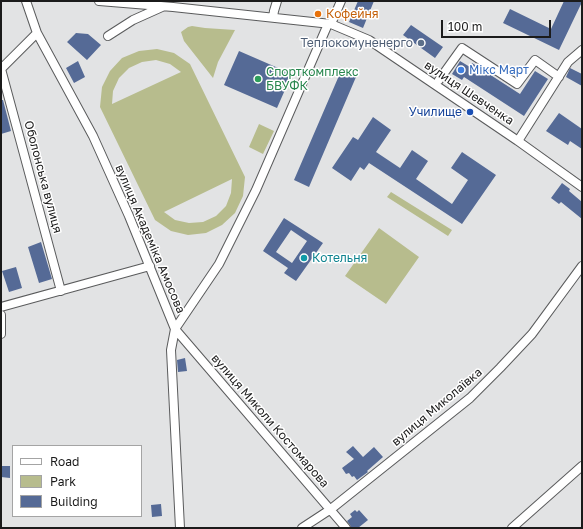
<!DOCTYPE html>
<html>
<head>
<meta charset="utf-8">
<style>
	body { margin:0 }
	#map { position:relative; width:583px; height:529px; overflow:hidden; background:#e2e3e4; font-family:"Golos Text",sans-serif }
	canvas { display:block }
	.frame { position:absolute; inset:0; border:2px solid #1b1b1b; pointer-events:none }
	.legend { position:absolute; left:12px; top:445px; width:130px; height:72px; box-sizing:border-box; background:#fff; border:1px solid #a4a4a4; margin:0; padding:5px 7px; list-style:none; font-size:12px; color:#1b1b1b }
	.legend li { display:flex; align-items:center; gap:8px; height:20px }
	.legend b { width:20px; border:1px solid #a4a4a4 }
	.scale { position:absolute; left:441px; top:20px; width:110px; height:18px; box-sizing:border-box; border:2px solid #1b1b1b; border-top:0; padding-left:5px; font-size:12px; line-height:14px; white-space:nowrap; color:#1b1b1b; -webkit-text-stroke:3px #fff; paint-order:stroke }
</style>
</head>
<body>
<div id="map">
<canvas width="583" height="529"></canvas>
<div class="frame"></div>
<ul class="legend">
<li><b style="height:5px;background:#fff"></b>Road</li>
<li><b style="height:11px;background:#b7bc8d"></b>Park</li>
<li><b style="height:11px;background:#556a96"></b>Building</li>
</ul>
<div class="scale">100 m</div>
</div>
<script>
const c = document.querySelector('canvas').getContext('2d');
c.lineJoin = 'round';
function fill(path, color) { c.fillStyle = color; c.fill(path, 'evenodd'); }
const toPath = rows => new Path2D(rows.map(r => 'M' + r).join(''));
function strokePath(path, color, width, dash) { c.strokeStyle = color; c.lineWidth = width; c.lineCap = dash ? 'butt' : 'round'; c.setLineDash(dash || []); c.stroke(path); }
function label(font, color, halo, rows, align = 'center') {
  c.font = font + ' "Golos Text",sans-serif'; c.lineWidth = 3; c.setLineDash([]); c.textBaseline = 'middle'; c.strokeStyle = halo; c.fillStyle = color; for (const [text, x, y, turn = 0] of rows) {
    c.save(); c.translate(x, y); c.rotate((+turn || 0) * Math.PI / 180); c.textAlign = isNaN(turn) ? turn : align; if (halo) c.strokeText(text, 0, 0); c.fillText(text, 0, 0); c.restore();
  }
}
fill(toPath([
	[192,26,205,28,235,30,218,62,213,78,184,41,181,32,188,27],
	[157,49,174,53,190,64,245,177,243,196,235,213,222,225,206,233,188,235,171,231,155,220,100,107,102,87,110,71,122,58,139,51],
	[156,60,170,64,181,72,112,104,113,91,119,78,129,68,142,62],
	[232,179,231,193,226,206,216,216,203,222,189,223,175,220,164,212],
	[259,124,274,131,263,154,249,147],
	[391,192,452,230,448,236,387,197],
	[379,228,419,257,386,304,345,276]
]), '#b7bc8d');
fill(toPath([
	[358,1,374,1,363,28,349,22],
	[564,1,579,1,582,2,559,50,503,23,510,9,551,29],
	[411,25,443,47,435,58,403,35],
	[76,33,88,34,101,45,87,60,67,42],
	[239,51,292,74,277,108,224,85],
	[78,61,85,77,74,83,66,68],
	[460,61,470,67,472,63,520,94,535,71,548,79,524,116,464,77,462,80,452,74],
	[570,68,582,74,582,86,566,77],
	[341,71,356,77,309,187,294,180],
	[1,100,3,100,11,131,1,134],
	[559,113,582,129,582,149,570,141,568,145,546,131],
	[373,117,391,130,376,152,400,168,412,150,428,161,416,179,452,204,468,180,451,168,462,152,496,175,462,224,369,163,364,170,360,167,351,181,332,168,353,137,358,140],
	[562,183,570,189,569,191,582,202,582,219,561,202,559,204,551,198],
	[284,218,323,243,296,281,284,273,288,268,263,251],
	[291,230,307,241,292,263,276,252],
	[41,242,52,279,39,283,28,247],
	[16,267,22,288,9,292,2,271],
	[185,358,187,371,178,372,177,360],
	[353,446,363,457,374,447,383,457,367,471,368,472,357,480,354,476,352,477,349,473,346,474,342,468,354,459,346,452],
	[1,466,10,466,10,478,1,477],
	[161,504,162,516,152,517,151,505],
	[355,510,357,512,359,510,368,520,358,528,351,528,350,525,347,521,352,517,350,514]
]), '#556a96');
const minor = toPath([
	[26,1,37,33,93,136,129,216,175,329,171,350,180,528],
	[99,1,173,7,331,24,369,40,518,141,582,187],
	[273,17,274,11,277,1],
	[328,24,256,190,219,264,175,329,346,528],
	[331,24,341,1],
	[108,36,133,20,162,7],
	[1,69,61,291],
	[1,69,37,33],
	[439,80,462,48,517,84,535,60,559,77],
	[518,141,568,62,582,50],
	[1,307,150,266],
	[1,315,1,334],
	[302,528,331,509,470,398,500,368,532,334,582,266],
	[512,528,582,466]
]);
strokePath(minor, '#5a5b5c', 10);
strokePath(minor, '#fff', 8);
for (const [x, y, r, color] of [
	[318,14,4,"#e8710a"],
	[421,43,4,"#5c6f8a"],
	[461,70,4,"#3f7fe0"],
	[258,79,4,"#2e9e5b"],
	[470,112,4,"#1a4fb4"],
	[304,258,4,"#0f9aa8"]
]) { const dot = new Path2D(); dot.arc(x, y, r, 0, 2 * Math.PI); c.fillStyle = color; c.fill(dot); strokePath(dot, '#fff', 1.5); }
label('12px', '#c56008', '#fff', [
	["Кофейня",326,14]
], 'left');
label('12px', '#4e5e75', '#fff', [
	["Теплокомуненерго",413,43]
], 'right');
label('12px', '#366cbe', '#fff', [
	["Мікс Март",469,70]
], 'left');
label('12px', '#27864d', '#fff', [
	["Спорткомплекс",266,72],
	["БВУФК",266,86]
], 'left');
label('12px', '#1b1b1b', '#fff', [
	["вулиця Шевченка",469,93,34],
	["Оболонська вулиця",43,177,75],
	["вулиця Академіка Амосова",150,239,67],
	["вулиця Миколаївка",437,407,-40],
	["вулиця Миколи Костомарова",270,421,49]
]);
label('12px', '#164399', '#fff', [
	["Училище",462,112]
], 'right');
label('12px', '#0d838f', '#fff', [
	["Котельня",312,258]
], 'left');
</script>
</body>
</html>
